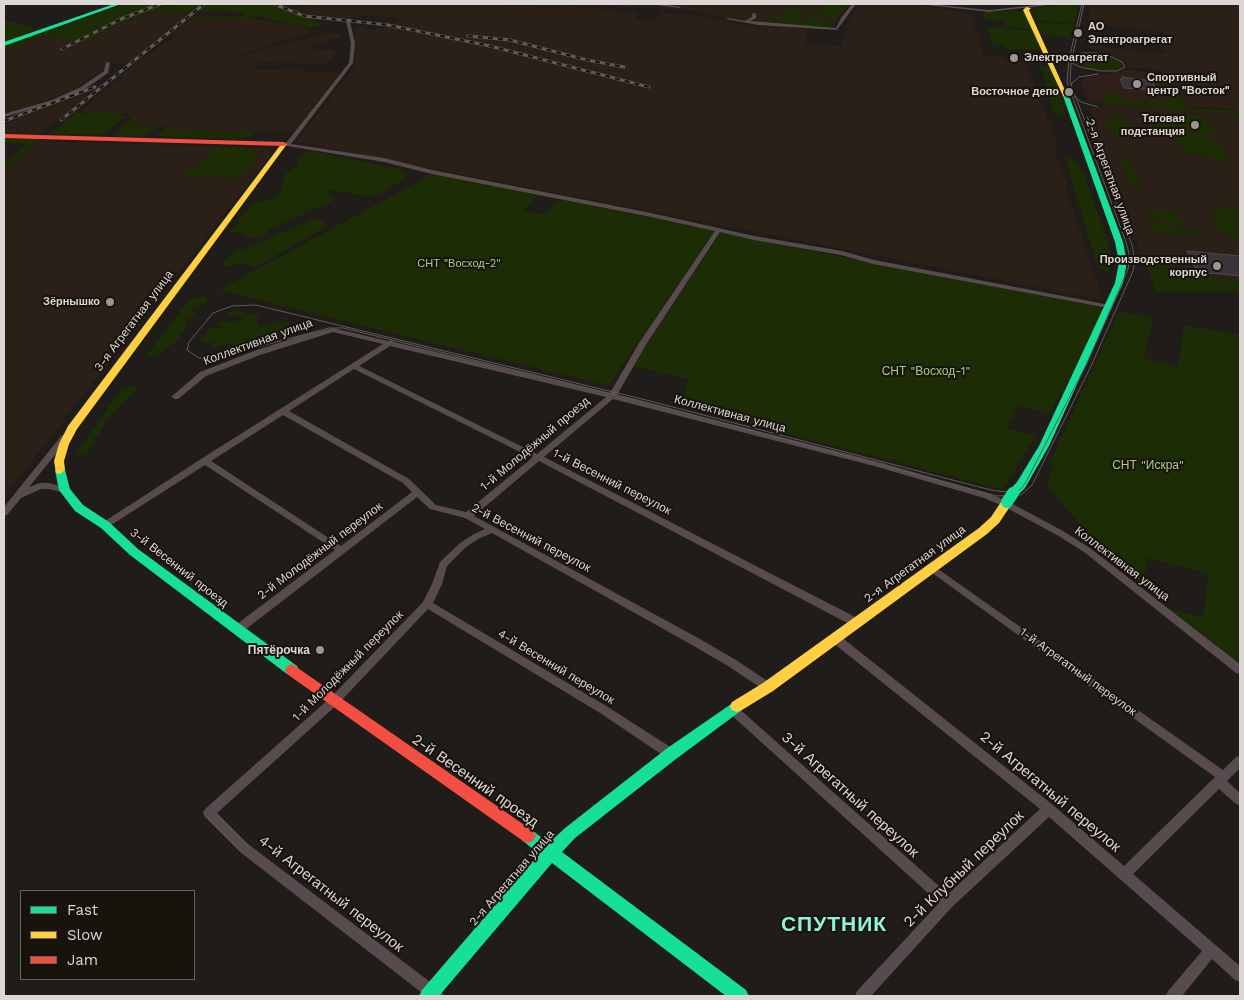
<!DOCTYPE html>
<html>
<head>
<meta charset="utf-8">
<style>
	body { margin:0 }
	#map { position:relative; width:1244px; height:1000px; overflow:hidden; background:#1f1c19; font-family:"Work Sans",sans-serif }
	canvas { display:block }
	.frame { position:absolute; inset:0; border:5px solid #dcd7d4; pointer-events:none }
	.legend { position:absolute; left:20px; top:890px; width:175px; height:90px; box-sizing:border-box; background:#19130d; border:1px solid #67615d; margin:0; padding:6px 9px; list-style:none; font-size:15px; color:#dcd7d4 }
	.legend li { display:flex; align-items:center; gap:10px; height:25px }
	.legend b { width:25px; border:1px solid #67615d }
</style>
</head>
<body>
<div id="map">
<canvas width="1244" height="1000"></canvas>
<div class="frame"></div>
<ul class="legend">
<li><b style="height:6px;background:#16e098"></b>Fast</li>
<li><b style="height:6px;background:#ffcf43"></b>Slow</li>
<li><b style="height:6px;background:#f24e42"></b>Jam</li>
</ul>
</div>
<script>
const c = document.querySelector('canvas').getContext('2d');
c.lineJoin = 'round';
function fill(path, color) { c.fillStyle = color; c.fill(path, 'evenodd'); }
const toPath = rows => new Path2D(rows.map(r => 'M' + r).join(''));
function strokePath(path, color, width, dash) { c.strokeStyle = color; c.lineWidth = width; c.lineCap = dash ? 'butt' : 'round'; c.setLineDash(dash || []); c.stroke(path); }
function label(font, color, halo, rows, align = 'center') {
  c.font = font + ' "Work Sans",sans-serif'; c.lineWidth = 4; c.setLineDash([]); c.textBaseline = 'middle'; c.strokeStyle = halo; c.fillStyle = color; for (const [text, x, y, turn = 0] of rows) {
    c.save(); c.translate(x, y); c.rotate((+turn || 0) * Math.PI / 180); c.textAlign = isNaN(turn) ? turn : align; if (halo) c.strokeText(text, 0, 0); c.fillText(text, 0, 0); c.restore();
  }
}
fill(toPath([
	[1130,70,1158,73,1166,77,1187,108,1088,101,1081,83,1086,77]
]), '#2f1f18');
fill(toPath([
	[320,4,484,4,563,9,565,6,576,7,575,9,601,9,638,13,636,19,653,20,657,19,662,12,699,16,736,24,808,29,805,43,841,46,850,16,861,4,907,4,971,13,976,29,974,30,979,34,982,55,1005,57,1006,61,1026,62,1058,147,1054,147,1068,186,1065,186,1103,300,296,142,355,66,355,29,362,26,374,30,389,26,400,18,369,15,346,20,310,15,290,9],
	[577,4,848,4,832,26,825,29,744,21,692,11],
	[1095,4,1240,4,1240,110,1186,106,1162,74,1162,70,1128,67,1127,63,1119,58,1090,48,1090,45,1161,54,1161,53,1166,53,1165,49,1161,49,1161,42,1165,43,1167,33,1088,24,1090,5],
	[150,12,190,13,130,63,103,63,103,70,71,91,4,115,4,52,43,36,84,42,110,28],
	[191,19,252,19,301,26,311,33,197,67,330,32,342,35,339,38,310,45,314,48,312,49,335,50,335,54,326,64,260,62,253,69,335,72,340,74,292,133,242,131,240,133,165,129,167,127,132,125,141,117,129,116,129,114,80,112,93,102,90,101,96,98,97,95,123,77,120,76,138,61,176,36,171,35],
	[85,93,91,94,40,134,4,133,4,124],
	[1101,102,1240,111,1240,292,1157,292,1091,132,1099,133,1090,110,1086,107,1103,108],
	[39,141,267,148,272,153,4,497,4,170,24,156,22,155]
]), '#2a2017');
fill(toPath([
	[126,4,169,4,159,8,170,5,170,8,177,4,268,4,291,13,332,21,305,18,325,24,311,28,256,16,248,19,191,19,192,17,241,16,246,14,233,12,200,11,194,11,190,13,150,12,110,28,83,44,83,42,43,36,4,52,4,47,15,42],
	[821,4,848,4,836,20,819,11],
	[1064,4,1079,4,1074,24,1035,20,1031,11,1036,8],
	[782,8,800,8,811,10,803,12,802,18,796,21,798,23,805,21,815,12,822,14,816,16,811,21,825,18,832,22,823,28,794,26,781,22,775,24,755,23,756,20,781,17],
	[1023,11,1033,29,1006,27,1004,21,985,20,983,15,984,12],
	[4,20,31,27,33,31,4,42],
	[1039,22,1074,25,1072,32,1070,32,1071,38,1041,34,1036,23],
	[987,27,1034,31,1043,50,1004,49,1003,46,993,44],
	[1091,52,1118,59,1122,62,1123,67,1114,70,1098,70,1081,66,1074,62,1075,55],
	[1041,65,1050,68,1055,76,1066,117,1054,114,1044,75,1038,67],
	[1133,77,1167,79,1187,108,1240,111,1240,118,1226,113,1102,104,1101,102,1105,102,1101,94,1123,95,1125,100,1167,103,1160,90,1157,90,1159,88,1154,81,1135,80],
	[75,113,116,113,124,117,104,135,50,134],
	[1154,114,1202,116,1215,134,1205,134,1207,138,1219,141,1230,161,1221,161,1214,157,1186,154,1177,142,1147,126,1155,124,1151,116],
	[1114,115,1132,126,1139,137,1115,136,1114,130,1108,130,1107,123],
	[133,117,139,117,131,126,159,127,146,135,117,137,114,133],
	[165,129,240,133,242,131,253,131,252,136,236,139,159,136,159,133],
	[4,137,38,138,39,141,22,155,25,155,4,170,4,164,27,144,4,143],
	[215,147,250,149,254,153,256,160,243,176,236,178,183,176,189,170,195,170],
	[313,151,404,170,406,173,403,180,381,194,369,197,332,190,327,193,335,197,331,202,272,228,261,237,249,238,243,234,230,232,253,203,278,197,286,173,299,164,298,157,306,152],
	[1071,156,1084,173,1107,238,1111,257,1108,272,1098,268,1065,157],
	[1121,159,1129,159,1142,188,1132,186,1130,183],
	[432,174,538,195,524,210,545,215,559,199,715,231,608,386,219,290],
	[1240,206,1240,240,1220,233,1215,228,1212,221,1219,207],
	[1143,209,1176,213,1185,224,1177,224,1150,216],
	[312,219,323,221,327,227,255,267,242,263,228,267,222,263,235,251,250,247],
	[1147,219,1210,237,1154,233],
	[721,232,876,264,1104,308,1088,346,1049,414,1019,406,1006,429,1036,436,1003,490,677,405,690,380,632,366],
	[1143,260,1181,269,1184,275,1240,280,1240,292,1157,292],
	[201,297,207,298,204,305,194,307,191,312,196,312,192,317,186,318,184,322,188,323,177,341,158,355,146,356,189,300],
	[233,311,259,314,256,316,260,316,257,323,260,327,283,321,289,323,289,325,282,327,281,330,272,336,281,339,272,342,265,340,260,344,233,353,235,343,213,347,211,344,216,341,202,341,200,339,211,328,224,327,216,324,220,321,230,323,246,318,229,315,228,313],
	[1119,311,1153,318,1144,358,1178,366,1184,325,1240,335,1240,663,1170,609,1203,618,1208,574,1148,558,1143,586,1095,542,1047,486,1047,482,1054,466,1049,464],
	[137,385,136,390,107,420,88,452,80,455,75,455,122,388]
]), '#1c2c05');
const building = toPath([
	[1122,77,1152,81,1157,90,1124,88,1120,79,1123,79,1122,77],
	[1187,251,1240,256,1240,276,1197,272,1187,251]
]);
fill(building, '#3a3339');
strokePath(building, '#4c4a49', 1);
fill(toPath([
	[650,4,660,4,681,7,679,8,650,4],
	[852,4,856,4,837,30,758,25,726,19,728,18,745,21,752,17,752,14,754,13,756,14,756,18,750,21,836,28,841,18,852,4],
	[918,4,929,4,989,10,1046,4,1057,4,989,12,918,4],
	[350,19,352,20,350,22,355,43,353,63,291,144,384,158,432,170,651,213,754,236,842,251,874,260,1110,305,1111,306,1108,308,873,264,841,255,754,240,720,232,647,343,617,395,875,461,990,494,1009,502,1063,531,1090,548,1240,664,1240,674,1236,673,1084,552,1057,535,1003,506,984,498,874,466,613,399,544,457,861,620,862,623,861,626,857,627,853,626,539,461,474,516,700,639,736,660,772,684,773,687,772,690,768,691,764,690,728,666,692,645,492,533,480,538,466,547,447,566,442,584,433,603,608,707,675,750,677,754,675,758,671,759,667,758,600,713,428,609,338,704,217,813,248,844,442,991,444,996,426,996,240,852,205,817,203,813,205,809,330,698,423,602,432,584,440,562,460,543,474,534,485,529,465,518,430,509,417,497,241,633,237,634,233,633,232,630,233,627,335,550,205,465,108,527,102,527,101,525,102,523,201,459,383,344,333,332,260,355,206,376,178,399,175,399,171,397,200,372,254,351,303,335,333,328,388,341,391,340,394,342,610,393,639,343,715,231,651,217,432,174,384,162,282,145,282,143,286,143,349,63,351,43,346,21,350,19],
	[390,346,606,397,537,454,359,366,390,346],
	[354,369,532,458,466,512,436,505,409,479,289,411,354,369],
	[283,415,403,483,412,492,341,546,211,461,283,415],
	[106,62,110,63,108,73,85,89,56,102,4,117,4,114,52,100,81,87,104,71,106,62],
	[65,434,69,437,68,439,29,487,40,483,49,483,68,488,69,490,68,492,65,493,49,489,41,489,21,498,7,515,4,516,4,507,62,435,65,434],
	[931,564,1223,770,1236,757,1240,756,1240,768,1227,781,1240,793,1240,805,1236,804,1219,789,1133,874,1240,966,1240,982,1235,980,1212,959,1182,996,1166,996,1168,991,1202,951,1049,817,952,907,871,996,855,996,857,991,939,903,728,712,727,709,728,706,732,704,736,706,948,894,1040,809,832,642,831,639,832,636,836,635,840,636,1053,805,1124,866,1215,777,928,570,926,568,928,566,931,564]
]), '#584b4d');
fill(toPath([
	[114,4,121,4,4,46,4,42,114,4],
	[1066,94,1069,96,1123,242,1127,262,1123,283,1049,446,1025,488,1017,496,1013,497,1007,493,1017,482,1039,446,1115,283,1119,262,1115,242,1063,96,1066,94],
	[60,466,65,470,70,489,83,505,109,522,138,549,297,666,299,670,297,674,292,676,287,674,130,555,101,528,75,511,59,490,55,470,60,466],
	[737,700,742,702,744,706,742,710,676,759,575,838,562,852,746,990,749,996,726,996,552,863,439,996,419,996,422,990,539,854,523,841,520,836,523,831,528,829,533,831,549,843,565,828,666,749,737,700]
]), '#16e098');
fill(toPath([
	[1026,7,1031,8,1029,10,1068,97,1063,96,1023,10,1026,7],
	[282,143,287,144,77,429,69,444,64,461,65,470,60,474,56,473,54,461,59,444,68,426,282,143],
	[1007,498,1013,502,999,523,987,534,773,691,742,710,737,712,732,710,730,706,732,702,763,683,979,528,991,517,1003,499,1007,498]
]), '#ffcf43');
fill(toPath([
	[4,134,284,142,287,144,284,146,4,138,4,134],
	[292,664,533,831,536,836,533,841,528,843,523,841,287,674,285,670,287,666,292,664]
]), '#f24e42');
strokePath(toPath([
	[1082,4,1069,59,1067,82,1127,245,1130,259,1128,269,1087,363,1026,482,1021,489,1014,493,991,490,646,400,256,305,232,306,213,313,189,342,187,350,199,358,216,358,329,328,343,328,645,402,997,496,1021,495,1032,485,1092,364,1133,271,1135,261,1132,245,1070,82,1071,63,1084,4],
	[1082,53,1097,53,1112,57,1122,62,1125,67,1117,71,1101,71,1080,67,1070,62,1069,57,1082,53],
	[1071,84,1079,77,1098,74],
	[1074,96,1081,102,1098,107],
	[1087,117,1097,133]
]), '#625a5a', 1);
const rail = toPath([
	[274,4,304,16,388,25,490,46,649,87],
	[468,36,510,40,587,60,624,67],
	[62,49,121,19,160,4],
	[61,120,204,4],
	[4,121,95,87]
]);
strokePath(rail, '#625a5a', 3);
strokePath(rail, '#19130d', 2, [5]);
strokePath(toPath([
	[1007,502,1013,493]
]), '#16e098', 12);
for (const [x, y, r, color] of [
	[1078,33,5,"#9a9693"],
	[1014,58,5,"#9a9693"],
	[1137,84,5,"#9a9693"],
	[1069,92,5,"#9a9693"],
	[1195,125,5,"#9a9693"],
	[1217,266,5,"#9a9693"],
	[110,302,5,"#9a9693"],
	[320,650,5,"#9a9693"]
]) { const dot = new Path2D(); dot.arc(x, y, r, 0, 2 * Math.PI); c.fillStyle = color; c.fill(dot); strokePath(dot, '#19130d', 2); }
label('bold 11px', '#dcd7d4', '#19130d', [
	["АО",1088,27,"left"],
	["Электроагрегат",1088,40,"left"],
	["Электроагрегат",1024,58,"left"],
	["Спортивный",1147,78,"left"],
	["центр \"Восток\"",1147,91,"left"],
	["Восточное депо",1059,92],
	["Тяговая",1185,119],
	["подстанция",1185,132],
	["Производственный",1207,260],
	["корпус",1207,273],
	["Зёрнышко",100,302]
], 'right');
label('11px', '#a7cf81', '#19130d', [
	["СНТ \"Восход-2\"",459,264]
]);
label('12px', '#dcd7d4', '#19130d', [
	["2-я Агрегатная улица",1110,177,70],
	["3-я Агрегатная улица",134,321,-53],
	["Коллективная улица",258,342,-20],
	["Коллективная улица",730,414,15],
	["1-й Молодёжный проезд",535,444,-40],
	["1-й Весенний переулок",612,482,27],
	["2-й Весенний переулок",531,538,28],
	["2-й Молодёжный переулок",320,551,-37],
	["2-я Агрегатная улица",915,564,-36],
	["Коллективная улица",1122,564,37],
	["3-й Весенний проезд",179,568,38],
	["1-й Молодёжный переулок",348,666,-45],
	["4-й Весенний переулок",556,667,31],
	["1-й Агрегатный переулок",1078,672,36],
	["2-я Агрегатная улица",512,878,-49]
]);
label('12px', '#a7cf81', '#19130d', [
	["СНТ \"Восход-1\"",926,371],
	["СНТ \"Искра\"",1148,465]
]);
label('bold 12px', '#dcd7d4', '#19130d', [
	["Пятёрочка",310,650]
], 'right');
label('15px', '#dcd7d4', '#19130d', [
	["2-й Весенний проезд",475,781,35],
	["2-й Агрегатный переулок",1050,792,40],
	["3-й Агрегатный переулок",850,795,42],
	["2-й Клубный переулок",964,869,-44],
	["4-й Агрегатный переулок",331,894,38]
]);
c.letterSpacing = '1px';
label('bold 21px', '#90f2d9', '#19130d', [
	["СПУТНИК",834,925]
]);
c.letterSpacing = '0px';
</script>
</body>
</html>
